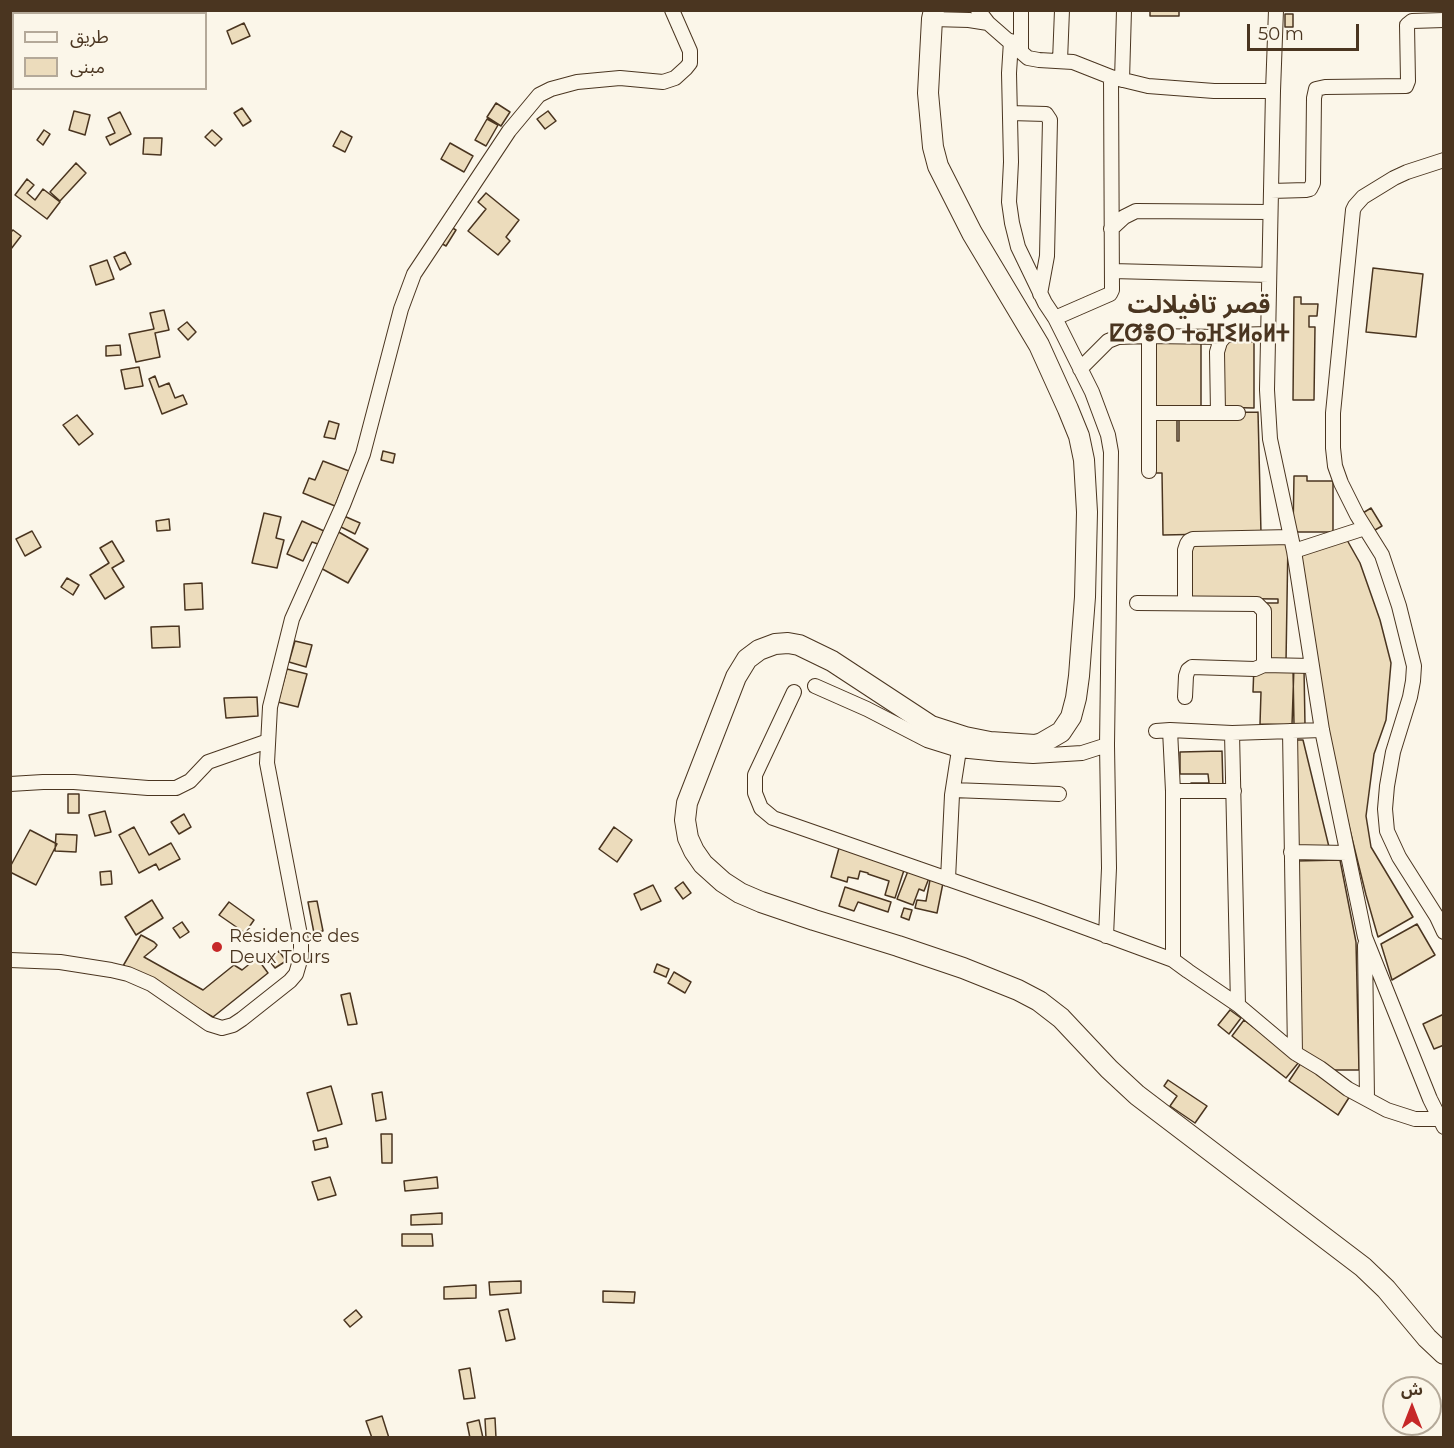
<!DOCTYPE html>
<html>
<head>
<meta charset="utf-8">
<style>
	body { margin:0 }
	#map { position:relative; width:1454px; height:1448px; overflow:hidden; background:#fbf6e9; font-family:Montserrat,"Noto Sans Arabic",sans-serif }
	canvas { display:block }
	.frame { position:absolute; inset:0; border:12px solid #4a3520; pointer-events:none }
	.legend { position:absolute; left:12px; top:12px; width:195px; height:78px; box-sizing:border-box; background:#fbf6e9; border:2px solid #b4a999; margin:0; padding:8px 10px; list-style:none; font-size:18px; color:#4a3520 }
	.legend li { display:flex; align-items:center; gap:12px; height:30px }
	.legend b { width:30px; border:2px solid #b4a999 }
	.north { position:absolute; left:1382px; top:1376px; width:60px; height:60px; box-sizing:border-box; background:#fbf6e9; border:2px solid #b4a999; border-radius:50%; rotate:0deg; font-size:16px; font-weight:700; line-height:24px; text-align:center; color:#4a3520 }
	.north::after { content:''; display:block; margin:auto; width:21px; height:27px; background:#c62828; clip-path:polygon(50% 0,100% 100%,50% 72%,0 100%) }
	.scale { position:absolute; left:1247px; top:24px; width:112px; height:27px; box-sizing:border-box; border:3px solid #4a3520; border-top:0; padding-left:8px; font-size:18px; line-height:21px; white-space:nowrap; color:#4a3520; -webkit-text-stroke:4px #fbf6e9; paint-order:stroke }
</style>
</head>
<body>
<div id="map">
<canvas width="1454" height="1448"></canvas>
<div class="frame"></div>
<ul class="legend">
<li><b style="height:8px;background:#fbf6e9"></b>طريق</li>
<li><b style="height:16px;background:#ecdcbc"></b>مبنى</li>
</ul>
<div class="north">ش</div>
<div class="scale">50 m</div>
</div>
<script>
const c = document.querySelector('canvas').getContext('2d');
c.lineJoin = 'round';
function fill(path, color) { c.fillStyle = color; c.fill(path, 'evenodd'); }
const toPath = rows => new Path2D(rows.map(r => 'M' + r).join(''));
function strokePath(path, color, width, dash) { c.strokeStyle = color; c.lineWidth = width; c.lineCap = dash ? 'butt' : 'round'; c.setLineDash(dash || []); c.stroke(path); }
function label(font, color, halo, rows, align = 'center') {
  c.font = font + ' Montserrat,"Noto Sans Arabic","Noto Sans Tifinagh",sans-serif'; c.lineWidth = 4.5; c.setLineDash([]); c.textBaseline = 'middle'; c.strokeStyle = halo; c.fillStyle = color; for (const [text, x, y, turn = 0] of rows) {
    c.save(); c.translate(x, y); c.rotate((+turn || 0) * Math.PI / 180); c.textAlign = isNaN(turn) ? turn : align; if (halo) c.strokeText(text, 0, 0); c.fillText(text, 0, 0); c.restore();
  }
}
const building = toPath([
	[1150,10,1179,10,1179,16,1150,16,1150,10],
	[1285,14,1293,14,1293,27,1285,27,1285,14],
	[244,23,250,36,232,44,227,31,244,23],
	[496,103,510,112,501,126,487,117,496,103],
	[242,108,251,121,243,126,234,113,242,108],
	[74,111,90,115,85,135,69,130,74,111],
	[548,111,556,121,545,129,537,119,548,111],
	[120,112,131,134,110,145,106,137,115,133,108,118,120,112],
	[487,119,498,125,486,146,475,140,487,119],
	[44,130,50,134,43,145,37,140,44,130],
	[212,130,222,139,215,146,205,137,212,130],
	[341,131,352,137,345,152,333,146,341,131],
	[144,138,162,138,161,155,143,154,144,138],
	[450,143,473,156,464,172,441,159,450,143],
	[76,163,86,173,60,201,50,192,76,163],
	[27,179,34,185,27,193,35,200,43,189,60,202,47,219,15,195,27,179],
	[486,193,519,220,506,237,510,241,498,255,468,231,486,209,478,202,486,193],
	[449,226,456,230,446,246,439,242,449,226],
	[13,230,21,236,11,249,10,233,13,230],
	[125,252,131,264,120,270,114,257,125,252],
	[107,260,114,279,96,285,90,266,107,260],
	[1373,268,1423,274,1416,337,1366,332,1373,268],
	[1294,297,1301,297,1301,304,1318,304,1317,316,1309,316,1309,327,1315,327,1314,400,1293,400,1294,297],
	[164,310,169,330,155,333,160,357,136,362,129,334,154,329,150,313,164,310],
	[187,322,196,332,188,340,178,329,187,322],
	[1221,334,1254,335,1254,408,1213,407,1221,334],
	[1144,336,1201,336,1201,408,1144,409,1144,336],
	[120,345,121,355,106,356,106,346,120,345],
	[139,367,143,386,125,389,121,370,139,367],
	[155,376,159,387,169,383,175,398,183,395,187,404,162,414,149,379,155,376],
	[1258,412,1261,533,1163,535,1162,473,1147,473,1145,414,1177,413,1177,441,1179,441,1179,413,1258,412],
	[77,415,93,434,79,445,63,425,77,415],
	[329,421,339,424,335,439,324,437,329,421],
	[383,451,395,454,393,463,381,460,383,451],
	[323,461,349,471,335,506,303,493,309,478,315,480,323,461],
	[1294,476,1307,476,1307,481,1333,481,1333,532,1293,532,1294,476],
	[1371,508,1382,526,1368,534,1358,516,1371,508],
	[264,513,281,517,276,538,284,540,277,568,252,563,264,513],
	[344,516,360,523,355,534,339,526,344,516],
	[169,519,170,530,157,531,156,521,169,519],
	[302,521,324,531,318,544,312,542,303,561,287,554,302,521],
	[32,531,41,547,25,556,16,539,32,531],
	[337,531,368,549,348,583,317,566,337,531],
	[1184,539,1288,540,1286,662,1260,662,1261,603,1278,603,1278,599,1184,598,1184,539],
	[1347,540,1360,563,1380,620,1391,663,1386,720,1374,754,1366,816,1371,847,1413,917,1378,937,1366,895,1328,741,1296,553,1347,540],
	[112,541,124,561,112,568,124,587,105,599,90,575,109,563,100,548,112,541],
	[67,578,79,585,73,595,61,587,67,578],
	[202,583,203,609,185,610,184,584,202,583],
	[179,626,180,647,152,648,151,627,179,626],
	[295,641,312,645,306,667,289,662,295,641],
	[1254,665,1294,666,1292,725,1260,724,1261,692,1253,692,1254,665],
	[287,669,307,674,298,707,278,702,287,669],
	[1293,669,1304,669,1305,725,1294,725,1293,669],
	[257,697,258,716,226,718,224,698,257,697],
	[1294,740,1303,740,1329,847,1296,848,1294,740],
	[1222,751,1223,789,1191,790,1191,783,1209,783,1208,774,1180,774,1180,752,1222,751],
	[68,794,79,794,79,813,68,813,68,794],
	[105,811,111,832,95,836,89,815,105,811],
	[184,814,191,827,179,834,171,822,184,814],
	[134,827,149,855,171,843,180,859,159,870,156,864,139,873,119,835,134,827],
	[614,827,632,840,617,862,599,849,614,827],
	[30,830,57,844,36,885,10,872,10,867,30,830],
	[56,834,77,835,76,852,55,851,56,834],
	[839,848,905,867,895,898,885,895,889,881,868,874,868,873,860,871,858,879,848,877,847,882,831,877,839,848],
	[1340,860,1356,942,1359,1070,1330,1070,1300,1051,1296,861,1340,860],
	[111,871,112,884,101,885,100,872,111,871],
	[908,871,929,878,924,891,919,889,913,905,897,899,908,871],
	[930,880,943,883,937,913,915,908,917,900,926,901,930,880],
	[683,882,691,893,683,899,675,888,683,882],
	[653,885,661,901,641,910,634,894,653,885],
	[845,887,891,902,888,912,858,902,854,911,839,906,845,887],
	[152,900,163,918,136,935,125,917,152,900],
	[317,901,323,931,314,933,308,902,317,901],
	[229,902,254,920,245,933,219,915,229,902],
	[904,908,912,910,909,920,901,917,904,908],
	[182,922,189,932,180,938,173,928,182,922],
	[1417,924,1435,955,1392,980,1381,944,1417,924],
	[141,935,154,942,157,945,155,948,144,957,203,990,234,965,242,970,257,958,268,973,213,1017,123,966,141,935],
	[279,951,286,961,275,968,268,959,279,951],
	[657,964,669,969,666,977,654,972,657,964],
	[674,972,691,982,685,993,668,983,674,972],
	[350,993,357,1024,348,1025,341,995,350,993],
	[1230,1010,1241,1018,1229,1034,1218,1025,1230,1010],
	[1444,1014,1444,1045,1434,1049,1423,1024,1444,1014],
	[1244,1020,1299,1062,1286,1078,1232,1036,1244,1020],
	[1301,1063,1350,1096,1338,1115,1289,1081,1301,1063],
	[1168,1080,1207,1106,1195,1123,1170,1106,1177,1096,1164,1086,1168,1080],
	[331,1086,342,1124,318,1131,307,1093,331,1086],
	[382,1092,386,1119,376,1121,372,1094,382,1092],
	[381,1134,392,1134,392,1163,382,1163,381,1134],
	[326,1138,328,1147,315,1150,313,1141,326,1138],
	[330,1177,336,1195,318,1200,312,1182,330,1177],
	[437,1177,438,1188,405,1191,404,1181,437,1177],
	[442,1213,442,1224,411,1225,411,1215,442,1213],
	[402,1234,432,1234,433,1246,402,1246,402,1234],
	[521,1281,521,1293,490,1295,489,1282,521,1281],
	[476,1285,476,1298,444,1299,444,1287,476,1285],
	[603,1291,635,1292,634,1303,603,1302,603,1291],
	[508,1309,515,1339,506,1341,499,1311,508,1309],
	[356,1310,362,1317,350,1327,344,1320,356,1310],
	[470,1368,475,1398,464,1399,459,1370,470,1368],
	[382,1416,389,1438,372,1438,366,1421,382,1416],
	[495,1418,496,1438,486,1438,485,1419,495,1418],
	[479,1420,483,1438,470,1438,467,1423,479,1420]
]);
fill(building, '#ecdcbc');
strokePath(building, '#4a3520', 1.5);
const street = toPath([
	[978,10,988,23,1028,58,1039,60,1073,62,1111,77,1148,86,1214,91,1273,91],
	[1276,10,1273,91,1267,390,1270,439,1294,551,1322,730,1365,937,1430,1099,1444,1127],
	[932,19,969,20,988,23],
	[1011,41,1009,73,1011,162,1009,202,1012,223,1018,247,1045,303,1055,318,1092,392,1108,435,1111,452,1107,745,1109,868,1106,936],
	[1021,52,1021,10],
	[1060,61,1062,10],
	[1122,80,1124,10],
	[1010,113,1046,114,1050,120,1047,256,1040,294],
	[1444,160,1407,172,1394,178,1363,197,1355,206,1353,210,1333,413,1333,448,1335,466,1341,483,1357,515,1382,555,1399,606,1414,666,1413,681,1410,697,1393,752,1387,786,1385,809,1387,831,1399,857,1437,917,1444,932],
	[1271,191,1306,190,1310,189,1313,183,1314,98,1316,89,1325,87,1406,86,1408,81,1407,25,1412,21,1444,20],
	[1111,229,1124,217,1136,211,1270,212],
	[1112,271,1269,275],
	[1055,318,1110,294,1112,290,1111,77],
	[1080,369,1108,341,1118,337,1149,336,1224,337],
	[1149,413,1238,413],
	[1218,413,1217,352,1220,342,1225,336,1230,335,1268,334],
	[1149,471,1149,336],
	[1294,551,1365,528],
	[1137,603,1257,604,1264,611,1264,665,1255,669,1192,667,1188,670,1186,676,1185,697],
	[1185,603,1185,550,1187,544,1189,541,1193,539,1291,537],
	[1264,665,1311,666],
	[815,686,867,709,927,740,959,750,999,754,1033,756,1082,753,1107,745],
	[794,692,755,775,755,793,761,808,773,818,1037,910,1173,960,1188,971,1238,1005,1295,1053,1320,1068,1348,1089,1387,1110,1415,1119,1441,1119,1444,1118],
	[1170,730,1173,791,1173,960],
	[1156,731,1170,730,1232,733,1322,730],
	[1290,731,1295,1053],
	[1232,733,1238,1005],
	[10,784,43,782,74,782,148,788,176,788,190,781,208,762,268,741],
	[953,790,1059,794],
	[1173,791,1234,791],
	[1291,852,1347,853],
	[948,879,952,795,959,750],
	[1365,945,1367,1099],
	[10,960,60,962,111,970,128,974,151,984,209,1024,222,1028,233,1025,242,1019,290,981,296,974,301,957,301,940,267,763,270,707,292,619,343,505,363,454,401,309,414,274,509,131,539,95,551,89,577,82,620,78,663,82,675,78,686,68,690,63,690,51,672,10]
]);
const secondary = toPath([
	[934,10,932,19,928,93,933,147,938,166,972,233,1039,345,1068,409,1079,436,1084,460,1087,512,1085,597,1079,676,1076,698,1071,717,1061,732,1042,743,1035,745,990,742,965,737,931,726,832,661,799,645,788,643,775,644,759,650,747,659,736,677,687,803,685,820,688,838,694,851,703,864,723,882,740,893,761,902,814,920,898,946,963,968,1018,990,1039,1001,1061,1018,1109,1069,1137,1095,1363,1267,1386,1289,1427,1338,1444,1354]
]);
strokePath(street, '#4a3520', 16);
strokePath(secondary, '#4a3520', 22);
strokePath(street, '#fbf6e9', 14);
strokePath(secondary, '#fbf6e9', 20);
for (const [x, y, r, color] of [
	[217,947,6,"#c62828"]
]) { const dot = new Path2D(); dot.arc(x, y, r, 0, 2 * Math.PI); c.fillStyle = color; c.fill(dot); strokePath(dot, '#fbf6e9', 2); }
label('18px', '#4a3520', '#fbf6e9', [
	["Résidence des",229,937],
	["Deux Tours",229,958]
], 'left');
label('bold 24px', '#4a3520', '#fbf6e9', [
	["قصر تافيلالت",1199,306],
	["ⵇⵚⴻⵔ ⵜⴰⴼⵉⵍⴰⵍⵜ",1199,334]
]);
</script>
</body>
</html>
